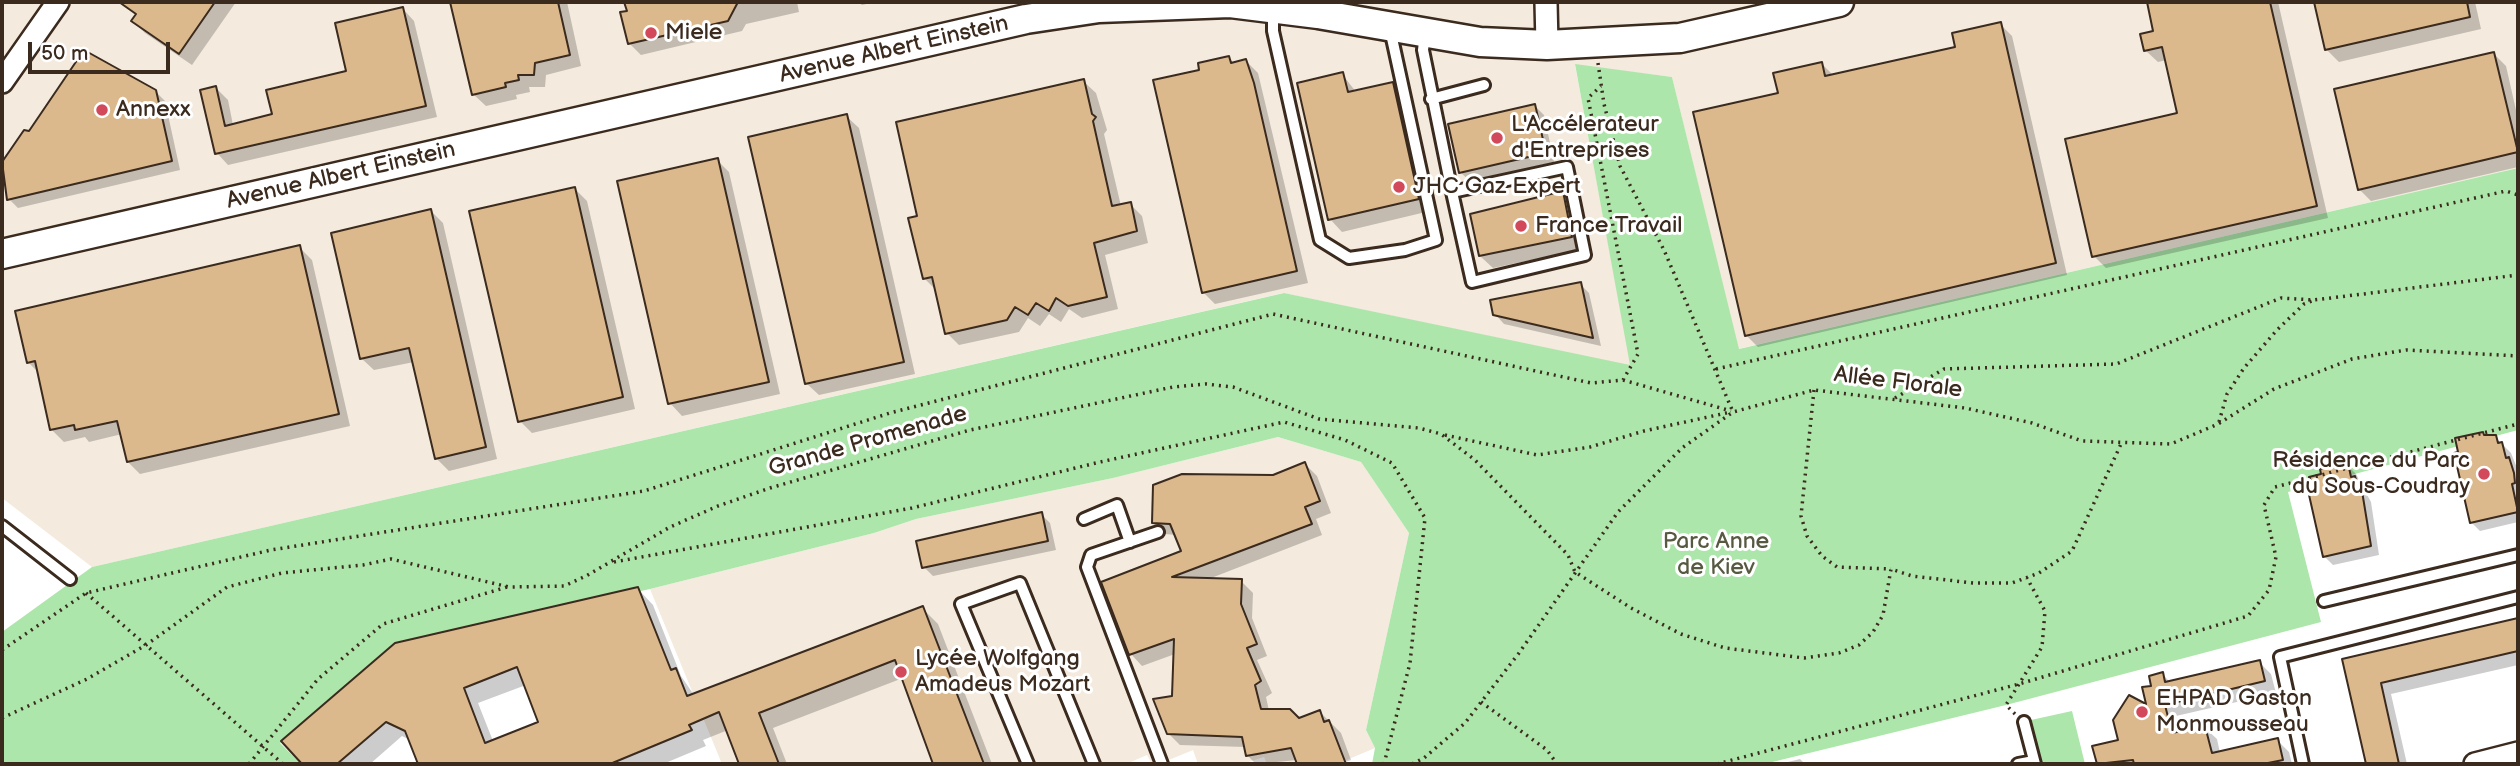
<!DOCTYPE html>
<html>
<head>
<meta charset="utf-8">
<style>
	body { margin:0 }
	#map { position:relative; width:2520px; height:766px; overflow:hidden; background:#fff; font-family:"Balsamiq Sans",sans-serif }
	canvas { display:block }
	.frame { position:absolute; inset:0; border:4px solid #3b2a1e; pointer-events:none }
	.scale { position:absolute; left:28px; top:42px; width:142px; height:32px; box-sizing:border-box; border:4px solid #3b2a1e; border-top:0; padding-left:9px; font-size:21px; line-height:24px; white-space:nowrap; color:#3b2a1e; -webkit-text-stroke:5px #fff; paint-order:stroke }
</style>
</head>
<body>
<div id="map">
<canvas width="2520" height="766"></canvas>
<div class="frame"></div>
<div class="scale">50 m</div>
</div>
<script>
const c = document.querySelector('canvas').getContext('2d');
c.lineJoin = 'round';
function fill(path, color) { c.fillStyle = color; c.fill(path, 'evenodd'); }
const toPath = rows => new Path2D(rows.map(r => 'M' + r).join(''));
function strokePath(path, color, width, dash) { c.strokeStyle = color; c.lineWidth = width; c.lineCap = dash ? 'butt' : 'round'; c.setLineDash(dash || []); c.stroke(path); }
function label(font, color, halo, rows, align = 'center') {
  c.font = font + ' "Balsamiq Sans",sans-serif'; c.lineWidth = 6; c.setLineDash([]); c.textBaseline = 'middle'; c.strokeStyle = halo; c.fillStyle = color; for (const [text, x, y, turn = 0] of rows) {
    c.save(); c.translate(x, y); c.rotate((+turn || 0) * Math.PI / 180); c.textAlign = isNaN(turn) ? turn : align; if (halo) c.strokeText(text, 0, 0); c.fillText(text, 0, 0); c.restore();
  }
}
fill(toPath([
	[2,2,2518,2,2518,168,1738,349,1672,77,1575,65,1631,366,1283,293,92,567,2,498],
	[1278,437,1361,462,1409,533,1366,730,1375,748,1337,764,1267,764,1264,757,1242,764,1198,764,1193,750,1159,764,1152,764,1147,755,1126,764,722,764,650,589,874,533,916,519,1113,478]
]), '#f4eadd');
fill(toPath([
	[1575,64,1672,77,1739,349,2518,168,2518,430,2288,492,2321,622,2006,705,1764,764,1372,764,1375,748,1366,730,1409,533,1361,462,1278,437,1113,478,916,519,874,533,650,589,397,645,280,743,301,764,2,764,2,632,92,567,1284,293,1630,365],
	[2072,711,2085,764,2042,764,2031,720]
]), '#ade6aa');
fill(toPath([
	[126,2,236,2,192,65,145,33,133,21,137,16,125,4],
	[452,2,567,2,581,66,546,75,545,87,529,87,530,92,516,95,517,99,486,106,473,94],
	[626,2,797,2,799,12,746,24,742,31,641,55,629,43],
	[858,2,876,2,862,5],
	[2148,2,2278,2,2328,218,2106,268,2094,256,2179,115,2167,60,2158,62,2145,50,2155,32],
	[2316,2,2475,2,2481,29,2339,62,2327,50],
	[403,9,414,21,437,117,228,165,217,153,216,88,228,100,233,125,274,116,348,72],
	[2000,24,2012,36,2067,275,1758,347,1746,335,1822,64,1834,76,1957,48],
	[2494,54,2506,66,2518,119,2518,167,2371,201,2359,189],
	[1229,58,1235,64,1246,61,1258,73,1308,283,1215,304,1203,292,1201,71],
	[1342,74,1356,92,1393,84,1405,96,1430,211,1342,232,1330,219],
	[1083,81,1096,93,1107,130,1104,134,1121,206,1130,204,1142,216,1148,243,1105,255,1118,309,1082,318,1069,309,1061,322,1049,314,1040,326,1028,318,1019,332,959,345,947,333,936,290,924,278,919,217],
	[155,91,165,101,180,170,18,208,9,199,2,165,25,132],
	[1535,106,1544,115,1554,162,1470,181,1460,172],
	[846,116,859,128,915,374,819,395,806,383],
	[717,160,729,172,780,394,682,416,670,403],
	[575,189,587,201,635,409,532,433,520,421],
	[1562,193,1575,205,1583,249,1493,268,1480,256],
	[431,211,443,223,497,459,449,471,436,458,414,362,374,370,361,358],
	[299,247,312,260,350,426,140,474,128,462,122,434,89,442,85,437,64,442,52,430,39,373,28,362],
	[1580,284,1589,293,1601,346,1504,324,1495,314],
	[2486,437,2495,437,2511,453,2517,468,2518,522,2480,531,2471,522],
	[1305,464,1317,476,1331,513,1316,519,1322,535,1206,580,1241,581,1253,593,1252,618,1267,656,1257,660,1272,693,1266,697,1269,711,1299,720,1320,712,1341,733,1351,760,1340,764,1300,764,1297,760,1256,764,1247,755,1246,747,1180,745,1168,733,1175,654,1142,666,1131,654,1103,583,1183,552,1176,535,1165,534,1153,523],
	[2347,465,2356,474,2371,502,2379,555,2333,565,2324,556],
	[1041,514,1050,523,1056,550,933,576,924,567],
	[638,589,653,605,681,676,694,695,922,608,938,624,992,764,935,764,903,678,773,728,787,764,741,764,728,730,703,740,706,746,663,764,420,764,410,740,402,736,370,764,305,764,284,741],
	[526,685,541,723,493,741,478,703],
	[2518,620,2518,665,2391,694,2407,764,2368,764,2344,660],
	[2259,662,2271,674,2276,693,2176,716,2180,733,2205,728,2217,739,2220,753,2277,740,2289,752,2292,764,2098,764,2095,748,2120,742,2149,707,2153,687,2162,674,2171,683],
	[1800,759,1805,764,1780,764]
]), '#0003');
const building = toPath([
	[119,2,215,2,179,54,131,21,136,14,119,2],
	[450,2,558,2,570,55,535,63,534,75,518,75,519,80,505,83,506,87,472,95,450,2],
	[624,2,738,2,728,21,628,44,620,12,627,11,624,2],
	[2147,2,2270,2,2317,206,2092,257,2065,139,2177,113,2162,47,2144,51,2140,34,2153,31,2147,2],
	[2314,2,2467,2,2470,17,2325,50,2314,2],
	[403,7,426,106,215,154,200,90,216,86,225,126,272,114,266,90,346,71,335,23,403,7],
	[2001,22,2056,263,1745,336,1693,112,1778,93,1773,73,1822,62,1825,76,1955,47,1952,33,2001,22],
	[84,50,156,90,172,161,7,200,2,162,24,130,29,131,84,50],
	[2494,52,2518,152,2358,190,2334,89,2494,52],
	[1229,56,1231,63,1246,59,1254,83,1297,271,1202,293,1153,80,1199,70,1198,63,1229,56],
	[1343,72,1348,92,1393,82,1419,199,1328,220,1297,83,1343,72],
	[1084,79,1092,114,1096,117,1093,121,1112,206,1131,202,1137,231,1094,243,1107,297,1068,306,1056,298,1049,311,1036,303,1028,315,1015,307,1007,320,945,334,932,277,923,279,908,218,917,216,896,122,1084,79],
	[1535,104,1546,153,1459,173,1448,124,1535,104],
	[847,114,904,362,805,384,748,137,847,114],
	[718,158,769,382,668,404,617,181,718,158],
	[575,187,623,397,518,422,469,211,575,187],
	[1563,191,1572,237,1479,256,1470,214,1563,191],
	[431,209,486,447,435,459,409,348,360,359,331,233,431,209],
	[300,245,339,414,127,462,117,421,75,430,74,425,50,430,35,361,27,363,15,311,300,245],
	[1581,282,1593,338,1493,315,1490,300,1581,282],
	[2483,432,2484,435,2496,435,2498,443,2502,442,2506,458,2509,457,2514,473,2515,483,2512,484,2518,512,2470,523,2454,453,2458,452,2455,438,2483,432],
	[1305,462,1320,501,1305,507,1312,524,1172,577,1242,579,1241,604,1257,644,1247,648,1261,681,1255,685,1261,709,1290,709,1299,718,1320,710,1324,722,1329,720,1346,764,1297,764,1291,748,1246,756,1242,737,1167,734,1153,699,1172,696,1174,639,1129,655,1101,582,1181,551,1170,524,1152,523,1153,485,1182,474,1273,475,1305,462],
	[2348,463,2351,477,2355,476,2359,491,2362,491,2371,546,2323,557,2307,486,2311,485,2309,477,2321,474,2320,469,2348,463],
	[1042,512,1048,541,922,568,916,541,1042,512],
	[638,587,671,670,676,668,687,696,923,606,984,764,933,764,895,660,759,713,779,764,739,764,719,712,689,725,692,730,610,764,418,764,405,731,386,722,337,764,302,764,281,741,395,643,638,587],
	[517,667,538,722,485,743,464,688,517,667],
	[2518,618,2518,651,2381,683,2399,764,2366,764,2342,659,2518,618],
	[2260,660,2265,681,2165,705,2172,733,2205,726,2212,753,2278,738,2283,760,2263,764,2134,764,2133,760,2097,764,2092,746,2118,740,2113,720,2129,695,2146,704,2142,687,2151,686,2149,676,2163,672,2165,682,2260,660]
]);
fill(building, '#dbb98d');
strokePath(building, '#3b2a1e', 2);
const lane = toPath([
	[1273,10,1273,31,1320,240,1349,258,1405,250,1436,240,1390,29],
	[1425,34,1423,50,1452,192],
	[1431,99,1484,85],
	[1567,167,1585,255,1472,282,1452,192,1567,167],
	[1084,519,1117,505,1130,542],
	[2,526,70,579],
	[1158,532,1091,555,1087,567,1162,764],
	[2324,601,2518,555],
	[2024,722,2035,764],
	[1028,764,961,604,1020,583,1094,764],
	[2018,764,2034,761],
	[2303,764,2280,657,2518,597]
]);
const street = toPath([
	[1546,2,1547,45],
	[2,82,58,2],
	[2475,764,2518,753]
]);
const secondary = toPath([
	[2,254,1026,19,1099,8,1230,3,1318,14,1480,42,1547,45,1680,38,1839,2]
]);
strokePath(lane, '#3b2a1e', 16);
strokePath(street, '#3b2a1e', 26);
strokePath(secondary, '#3b2a1e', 33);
strokePath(toPath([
	[1598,63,1604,104,1620,166,1664,250,1733,412],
	[1716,369,2506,191,2518,195],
	[1623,380,1731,411],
	[1814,390,1801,516,1807,536,1822,556,1837,567,1891,569],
	[1895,398,1944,369,2116,364,2281,298,2314,300,2518,275],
	[2219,422,2227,394,2244,368,2277,330,2304,304,2312,301],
	[1445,435,1537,455,1590,447,1644,431,1731,412],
	[614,562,912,508,1100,462,1284,422,1345,440,1392,463,1425,518,1410,663,1384,764],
	[86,593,283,764],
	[2,650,86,593,271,550,644,491,890,413,1273,314,1591,383,1623,380,1638,354,1588,98,1601,86],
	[1481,702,1547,750,1557,764],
	[2015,714,2006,705,2042,647,2045,611,2027,578],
	[2,718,87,679,146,645,227,587,282,573,363,565,391,559,509,587,564,586,586,576,670,527,718,506,770,488,970,430,1173,387,1206,384,1233,387,1319,419,1419,428,1441,434,1475,460,1568,555,1575,572,1631,608,1681,634,1725,648,1804,658,1839,653,1859,645,1873,632,1883,615,1891,569,1912,576,1973,583,2012,583,2039,573,2072,551,2121,444],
	[249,764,318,679,383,624,507,587],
	[1412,764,1424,758,1465,723,1519,653,1618,512,1682,448,1733,412,1814,390,1965,408,2032,423,2082,441,2171,444,2218,424,2274,389,2352,359,2406,350,2518,356],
	[1717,764,2019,684,2248,616,2269,590,2276,557,2264,505,2275,487,2518,424]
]), '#3b2a1e', 3.5, [2, 5]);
strokePath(lane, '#fff', 10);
strokePath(street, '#fff', 21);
strokePath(secondary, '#fff', 28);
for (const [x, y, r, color] of [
	[651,33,7,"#d1495b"],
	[102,110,7,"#d1495b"],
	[1497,138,7,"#d1495b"],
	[1399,187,7,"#d1495b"],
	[1521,226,7,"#d1495b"],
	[2484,474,7,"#d1495b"],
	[901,672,7,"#d1495b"],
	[2142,712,7,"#d1495b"]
]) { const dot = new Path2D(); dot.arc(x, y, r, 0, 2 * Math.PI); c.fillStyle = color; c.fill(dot); strokePath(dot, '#fff', 2.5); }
label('23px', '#3b2a1e', '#fff', [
	["Miele",665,33],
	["Annexx",116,110],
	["L'Accélerateur",1511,125],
	["d'Entreprises",1511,151],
	["JHC Gaz Expert",1413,187],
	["France Travail",1535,226],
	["Résidence du Parc",2470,461,"right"],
	["du Sous-Coudray",2470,487,"right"],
	["Lycée Wolfgang",915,659],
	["Amadeus Mozart",915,685],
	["EHPAD Gaston",2156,699],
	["Monmousseau",2156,725]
], 'left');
label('23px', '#3b2a1e', '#fff', [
	["Avenue Albert Einstein",894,50,-13],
	["Avenue Albert Einstein",341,176,-13],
	["Allée Florale",1898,383,7],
	["Grande Promenade",868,442,-16]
]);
label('23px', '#585941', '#fff', [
	["Parc Anne",1716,542],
	["de Kiev",1716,568]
]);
</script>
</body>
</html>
